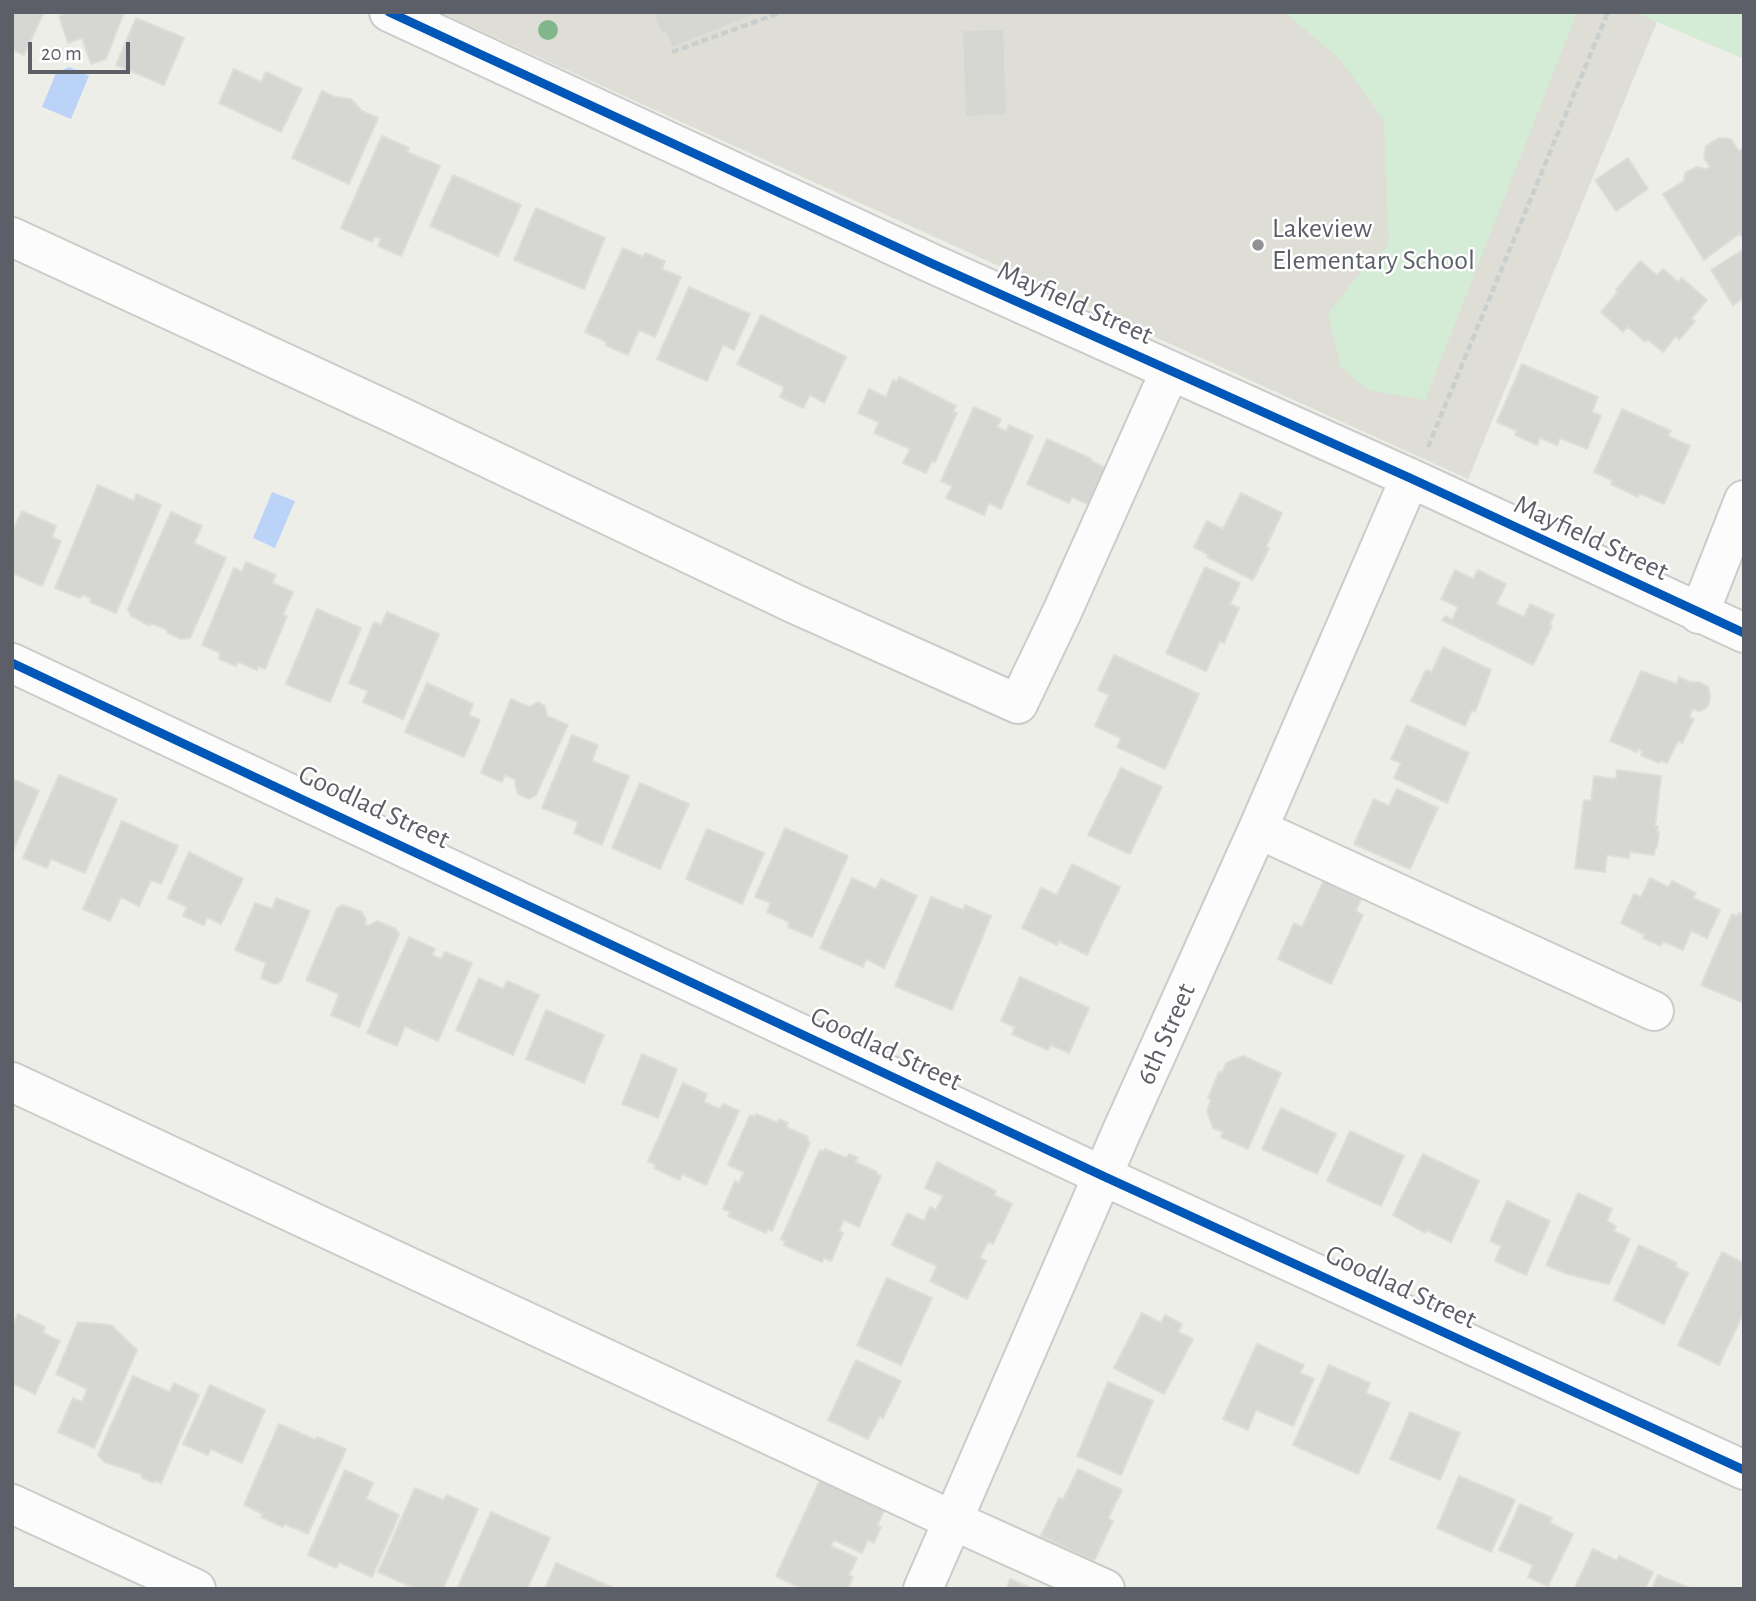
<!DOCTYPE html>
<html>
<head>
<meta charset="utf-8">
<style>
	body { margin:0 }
	#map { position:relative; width:1756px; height:1601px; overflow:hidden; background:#eeeee8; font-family:"Alegreya Sans",sans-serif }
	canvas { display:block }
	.frame { position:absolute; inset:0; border:14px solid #5c5f67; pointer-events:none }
	.scale { position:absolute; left:28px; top:42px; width:102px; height:32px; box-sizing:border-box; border:4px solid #5c5f67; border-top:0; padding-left:9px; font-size:21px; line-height:24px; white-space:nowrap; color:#5c5f67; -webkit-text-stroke:5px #fff; paint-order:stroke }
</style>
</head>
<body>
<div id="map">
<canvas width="1756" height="1601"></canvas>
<div class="frame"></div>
<div class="scale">20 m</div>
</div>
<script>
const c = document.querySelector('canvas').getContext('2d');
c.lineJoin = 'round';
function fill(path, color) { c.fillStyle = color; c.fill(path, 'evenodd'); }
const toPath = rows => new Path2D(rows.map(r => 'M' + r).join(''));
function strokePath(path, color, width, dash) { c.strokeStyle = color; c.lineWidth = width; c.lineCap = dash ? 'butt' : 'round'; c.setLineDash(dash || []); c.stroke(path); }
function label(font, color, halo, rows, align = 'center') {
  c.font = font + ' "Alegreya Sans",sans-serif'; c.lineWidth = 5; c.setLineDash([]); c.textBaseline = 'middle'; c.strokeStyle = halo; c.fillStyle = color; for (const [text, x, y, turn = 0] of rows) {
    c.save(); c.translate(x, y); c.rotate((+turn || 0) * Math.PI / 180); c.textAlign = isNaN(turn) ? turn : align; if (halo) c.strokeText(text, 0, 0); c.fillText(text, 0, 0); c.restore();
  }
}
fill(toPath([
	[439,12,1638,12,1657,22,1468,479]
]), '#deded6');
fill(toPath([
	[1284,12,1577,12,1425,400,1368,390,1341,367,1328,314,1361,272,1389,245,1384,120,1340,59],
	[1636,12,1744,12,1744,59,1657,22]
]), '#d4ecd6');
fill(toPath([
	[69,67,89,76,71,119,42,107,56,73],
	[272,492,295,501,275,548,253,538]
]), '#bcd3f8');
const building = toPath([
	[12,12,44,12,24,55,12,49,12,12],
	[71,12,124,12,106,59,91,64,82,38,68,43,59,16,71,12],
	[652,12,762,12,672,48,666,32,661,34,652,12],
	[136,18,184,38,164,85,116,65,136,18],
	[1004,29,1007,115,965,117,962,30,1004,29],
	[234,69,261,82,266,72,302,89,281,132,219,103,234,69],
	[322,91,335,97,351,99,362,111,378,118,349,184,292,158,322,91],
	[382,136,409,148,407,152,440,166,401,256,378,246,381,239,375,237,372,242,341,228,382,136],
	[1719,138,1731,139,1739,151,1744,148,1744,238,1739,234,1704,260,1663,194,1684,181,1685,173,1697,167,1706,169,1710,167,1704,158,1706,146,1719,138],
	[1628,158,1648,189,1616,211,1595,180,1628,158],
	[453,175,521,205,498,256,430,226,453,175],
	[536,208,605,238,584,289,514,260,536,208],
	[623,248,643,257,645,253,665,261,662,269,681,277,655,337,639,330,628,355,605,345,607,342,585,332,623,248],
	[1744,249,1744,298,1733,305,1711,270,1744,249],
	[1640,261,1657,275,1663,269,1678,282,1682,278,1707,300,1691,319,1695,321,1679,340,1676,336,1663,352,1648,340,1645,342,1628,327,1623,332,1601,312,1618,292,1616,290,1640,261],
	[689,287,750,314,734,350,723,345,707,381,657,359,689,287],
	[761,315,846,357,824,403,810,395,803,408,780,397,784,387,737,364,761,315],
	[1522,364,1598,397,1592,412,1601,416,1587,449,1560,438,1557,445,1540,438,1537,445,1515,435,1517,431,1497,422,1522,364],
	[899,377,956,406,953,412,957,413,935,462,932,461,926,473,903,463,910,449,874,433,879,422,858,413,869,389,886,397,893,380,897,382,899,377],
	[974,407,1001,419,997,427,1006,431,1009,425,1033,436,1001,509,989,503,984,515,946,498,952,486,941,481,974,407],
	[1622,409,1671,431,1668,436,1690,446,1664,504,1639,493,1638,497,1611,484,1613,481,1594,472,1622,409],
	[1047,439,1092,459,1091,461,1106,468,1090,505,1072,497,1069,503,1027,484,1047,439],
	[98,485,134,501,136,494,161,505,116,613,90,602,91,598,82,595,80,598,55,588,98,485],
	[1241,493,1282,513,1266,547,1269,548,1253,580,1207,557,1209,555,1194,547,1207,521,1223,529,1241,493],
	[22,511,56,526,52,537,61,541,42,586,12,573,12,533,22,511],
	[171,512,202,526,194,543,226,558,190,638,181,639,168,633,166,629,153,624,148,625,131,616,128,609,171,512],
	[246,562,276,575,272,583,293,592,283,615,287,616,265,669,258,666,257,670,238,662,236,666,219,659,220,653,202,645,234,568,242,572,246,562],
	[1205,567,1240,583,1230,604,1239,608,1224,643,1220,641,1206,671,1166,653,1205,567],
	[1455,570,1473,579,1478,570,1506,584,1496,604,1524,617,1530,604,1554,615,1549,625,1552,626,1533,665,1442,620,1446,616,1452,620,1458,607,1441,599,1455,570],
	[317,609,361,628,330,702,286,684,317,609],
	[387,612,439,634,403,719,363,702,368,691,349,683,374,622,381,625,387,612],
	[1443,647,1491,670,1475,712,1472,710,1465,726,1411,701,1426,670,1432,672,1443,647],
	[1114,655,1199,694,1165,769,1117,747,1121,738,1095,726,1109,695,1098,690,1114,655],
	[1641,671,1677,684,1679,677,1690,682,1700,682,1708,687,1710,695,1709,704,1705,709,1699,711,1693,709,1689,717,1694,719,1682,743,1678,741,1667,763,1661,761,1659,763,1641,755,1643,751,1638,749,1637,752,1610,741,1641,671],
	[427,683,473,704,469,715,480,720,464,757,405,732,427,683],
	[511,699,529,707,538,702,545,706,547,716,568,725,536,795,529,799,518,794,515,784,516,780,505,775,502,782,481,773,511,699],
	[1407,725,1469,753,1447,803,1394,778,1401,763,1391,759,1407,725],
	[572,735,598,745,592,761,629,776,602,845,574,833,578,822,542,808,572,735],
	[1121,768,1162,787,1130,854,1088,835,1121,768],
	[1617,770,1661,776,1655,826,1658,826,1657,832,1659,832,1657,848,1655,848,1654,855,1630,852,1629,858,1607,855,1605,872,1575,868,1584,800,1591,801,1594,776,1616,779,1617,770],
	[12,775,13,779,39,791,12,853,12,775],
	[59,775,117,799,85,873,51,859,47,868,23,858,59,775],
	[640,783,689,804,660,869,612,848,640,783],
	[1397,789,1438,808,1410,869,1354,844,1374,799,1389,806,1397,789],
	[122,821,178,846,161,884,151,880,139,906,121,897,110,921,83,909,122,821],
	[785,828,848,856,812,937,788,927,789,922,767,912,771,903,755,897,785,828],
	[707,829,764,853,742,904,686,879,707,829],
	[189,852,243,879,221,924,207,917,204,925,183,916,187,907,168,898,189,852],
	[1072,864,1120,887,1087,955,1059,941,1057,945,1022,928,1041,888,1057,895,1072,864],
	[852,878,876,889,881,879,917,896,884,968,866,959,863,967,820,948,852,878],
	[1325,878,1363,895,1356,911,1363,915,1331,984,1278,959,1294,923,1302,927,1325,878],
	[1650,878,1668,887,1672,881,1696,893,1693,898,1720,910,1707,938,1691,931,1683,950,1663,941,1661,946,1643,938,1645,935,1621,923,1634,894,1641,897,1650,878],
	[931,897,963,910,965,905,991,916,952,1010,895,986,931,897],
	[276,898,310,911,281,981,275,984,261,978,266,963,235,950,255,903,272,909,276,898],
	[343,905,362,912,366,920,365,924,369,926,377,921,396,929,399,934,359,1027,331,1015,339,994,306,980,337,908,343,905],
	[1739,913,1744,915,1744,1003,1701,985,1732,914,1737,916,1739,913],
	[409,937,435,949,432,955,441,959,445,952,472,963,438,1041,405,1026,397,1046,367,1033,409,937],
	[1020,977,1089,1008,1069,1053,1051,1045,1048,1050,1012,1034,1015,1027,1001,1021,1020,977],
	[479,978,503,989,507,981,539,995,513,1055,456,1030,479,978],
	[546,1010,604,1035,584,1083,526,1059,546,1010],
	[642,1054,677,1069,658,1118,622,1104,642,1054],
	[1243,1056,1281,1073,1248,1149,1221,1137,1223,1132,1213,1128,1207,1111,1211,1100,1208,1098,1219,1072,1222,1073,1226,1063,1243,1056],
	[683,1083,707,1094,704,1102,720,1109,723,1104,739,1111,706,1185,682,1174,680,1180,654,1168,656,1165,648,1161,683,1083],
	[1281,1108,1336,1134,1317,1174,1262,1149,1281,1108],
	[756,1114,778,1123,779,1119,788,1123,786,1127,808,1137,807,1140,810,1142,772,1231,768,1229,766,1233,728,1216,730,1212,723,1209,735,1181,739,1183,744,1172,728,1165,750,1115,755,1117,756,1114],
	[1350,1131,1404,1156,1381,1206,1327,1181,1350,1131],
	[825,1149,846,1158,849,1154,858,1158,855,1162,877,1172,876,1174,881,1176,859,1227,844,1220,839,1231,843,1233,831,1261,824,1258,822,1262,784,1245,785,1241,781,1239,820,1150,823,1152,825,1149],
	[1423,1154,1479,1181,1451,1242,1426,1230,1425,1233,1393,1215,1423,1154],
	[937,1162,996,1191,994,1195,1012,1204,993,1244,988,1242,980,1258,986,1261,967,1299,930,1281,937,1266,892,1245,907,1213,924,1221,930,1207,936,1210,943,1196,925,1188,937,1162],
	[1578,1193,1612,1209,1607,1221,1616,1226,1614,1231,1630,1239,1609,1284,1567,1274,1546,1265,1578,1193],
	[1507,1201,1550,1221,1526,1275,1495,1261,1501,1246,1490,1241,1507,1201],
	[1639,1245,1677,1263,1675,1267,1688,1273,1664,1324,1614,1300,1639,1245],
	[1722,1252,1744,1263,1744,1312,1719,1365,1678,1345,1722,1252],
	[887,1278,932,1298,901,1365,857,1345,887,1278],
	[1142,1313,1161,1323,1165,1315,1182,1324,1178,1332,1193,1339,1164,1394,1114,1368,1142,1313],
	[18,1314,45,1327,43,1333,60,1341,35,1394,12,1383,12,1323,14,1323,18,1314],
	[78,1322,111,1325,137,1350,94,1448,58,1432,73,1398,82,1402,87,1389,56,1374,78,1322],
	[1257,1344,1304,1365,1300,1373,1314,1379,1293,1426,1256,1410,1248,1430,1223,1419,1257,1344],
	[856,1360,901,1381,883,1418,880,1416,868,1439,828,1420,856,1360],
	[1329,1365,1370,1383,1366,1393,1390,1403,1358,1474,1293,1445,1329,1365],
	[133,1376,170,1392,174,1383,199,1395,161,1483,156,1481,153,1482,142,1478,141,1474,105,1462,98,1455,133,1376],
	[1108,1382,1153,1401,1121,1475,1077,1456,1108,1382],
	[210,1385,265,1410,242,1463,211,1449,208,1455,183,1444,210,1385],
	[1410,1412,1460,1433,1440,1480,1390,1459,1410,1412],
	[279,1424,316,1440,317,1437,346,1449,308,1534,285,1524,283,1527,261,1517,263,1514,244,1505,279,1424],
	[1078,1469,1122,1490,1108,1518,1113,1521,1094,1561,1041,1536,1059,1498,1063,1500,1078,1469],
	[345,1470,373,1483,366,1499,399,1515,372,1577,339,1562,336,1568,308,1555,345,1470],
	[1459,1476,1515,1500,1491,1552,1437,1528,1459,1476],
	[821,1478,886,1507,877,1525,881,1527,874,1543,868,1540,862,1553,834,1540,831,1546,857,1558,849,1575,853,1577,848,1589,802,1589,776,1576,821,1478],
	[415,1488,443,1500,447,1495,478,1509,443,1589,416,1589,378,1572,415,1488],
	[1520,1504,1552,1518,1550,1523,1573,1534,1548,1586,1528,1577,1533,1565,1499,1550,1520,1504],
	[491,1512,550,1538,527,1589,457,1589,491,1512],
	[1593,1549,1617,1561,1619,1556,1653,1572,1645,1589,1574,1589,1593,1549],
	[556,1563,616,1589,545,1589,556,1563],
	[1658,1575,1692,1589,1652,1589,1658,1575],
	[1010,1579,1033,1589,1006,1589,1010,1579]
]);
fill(building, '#d6d7d3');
strokePath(building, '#deddd6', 2);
const minor = toPath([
	[389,12,933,264,1410,478,1744,633],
	[12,237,397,415,795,604,1018,704,1062,612,1170,371],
	[1699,614,1744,500],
	[12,663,1103,1176,1744,1470],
	[1258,829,1654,1011],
	[12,1082,952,1520,1105,1589],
	[12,1504,196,1589],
	[923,1589,1121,1133,1258,829,1410,478]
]);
strokePath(minor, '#caccca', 42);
strokePath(toPath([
	[672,52,782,12],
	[1428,447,1608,12]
]), '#c9cfcc', 4.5, [7, 3.5]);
strokePath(minor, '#fcfcfc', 38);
strokePath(toPath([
	[389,12,933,264,1410,478,1744,633],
	[12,663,1103,1176,1744,1470]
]), '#0057b8', 9);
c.fillStyle = '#83b58d';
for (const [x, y] of [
	[548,30]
]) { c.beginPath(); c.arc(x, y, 10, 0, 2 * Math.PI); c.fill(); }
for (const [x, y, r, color] of [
	[1258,245,7,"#8f9194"]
]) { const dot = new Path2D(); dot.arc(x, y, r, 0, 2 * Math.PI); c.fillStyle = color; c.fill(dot); strokePath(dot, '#fff', 2.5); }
label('28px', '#5c5f67', '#fff', [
	["Lakeview",1272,229],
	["Elementary School",1272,261]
], 'left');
label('28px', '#5c5f67', '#fff', [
	["Mayfield Street",1075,303,24],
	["Mayfield Street",1591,538,25],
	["Goodlad Street",374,807,25],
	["6th Street",1166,1034,-66],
	["Goodlad Street",886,1049,25],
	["Goodlad Street",1401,1287,25]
]);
</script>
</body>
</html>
